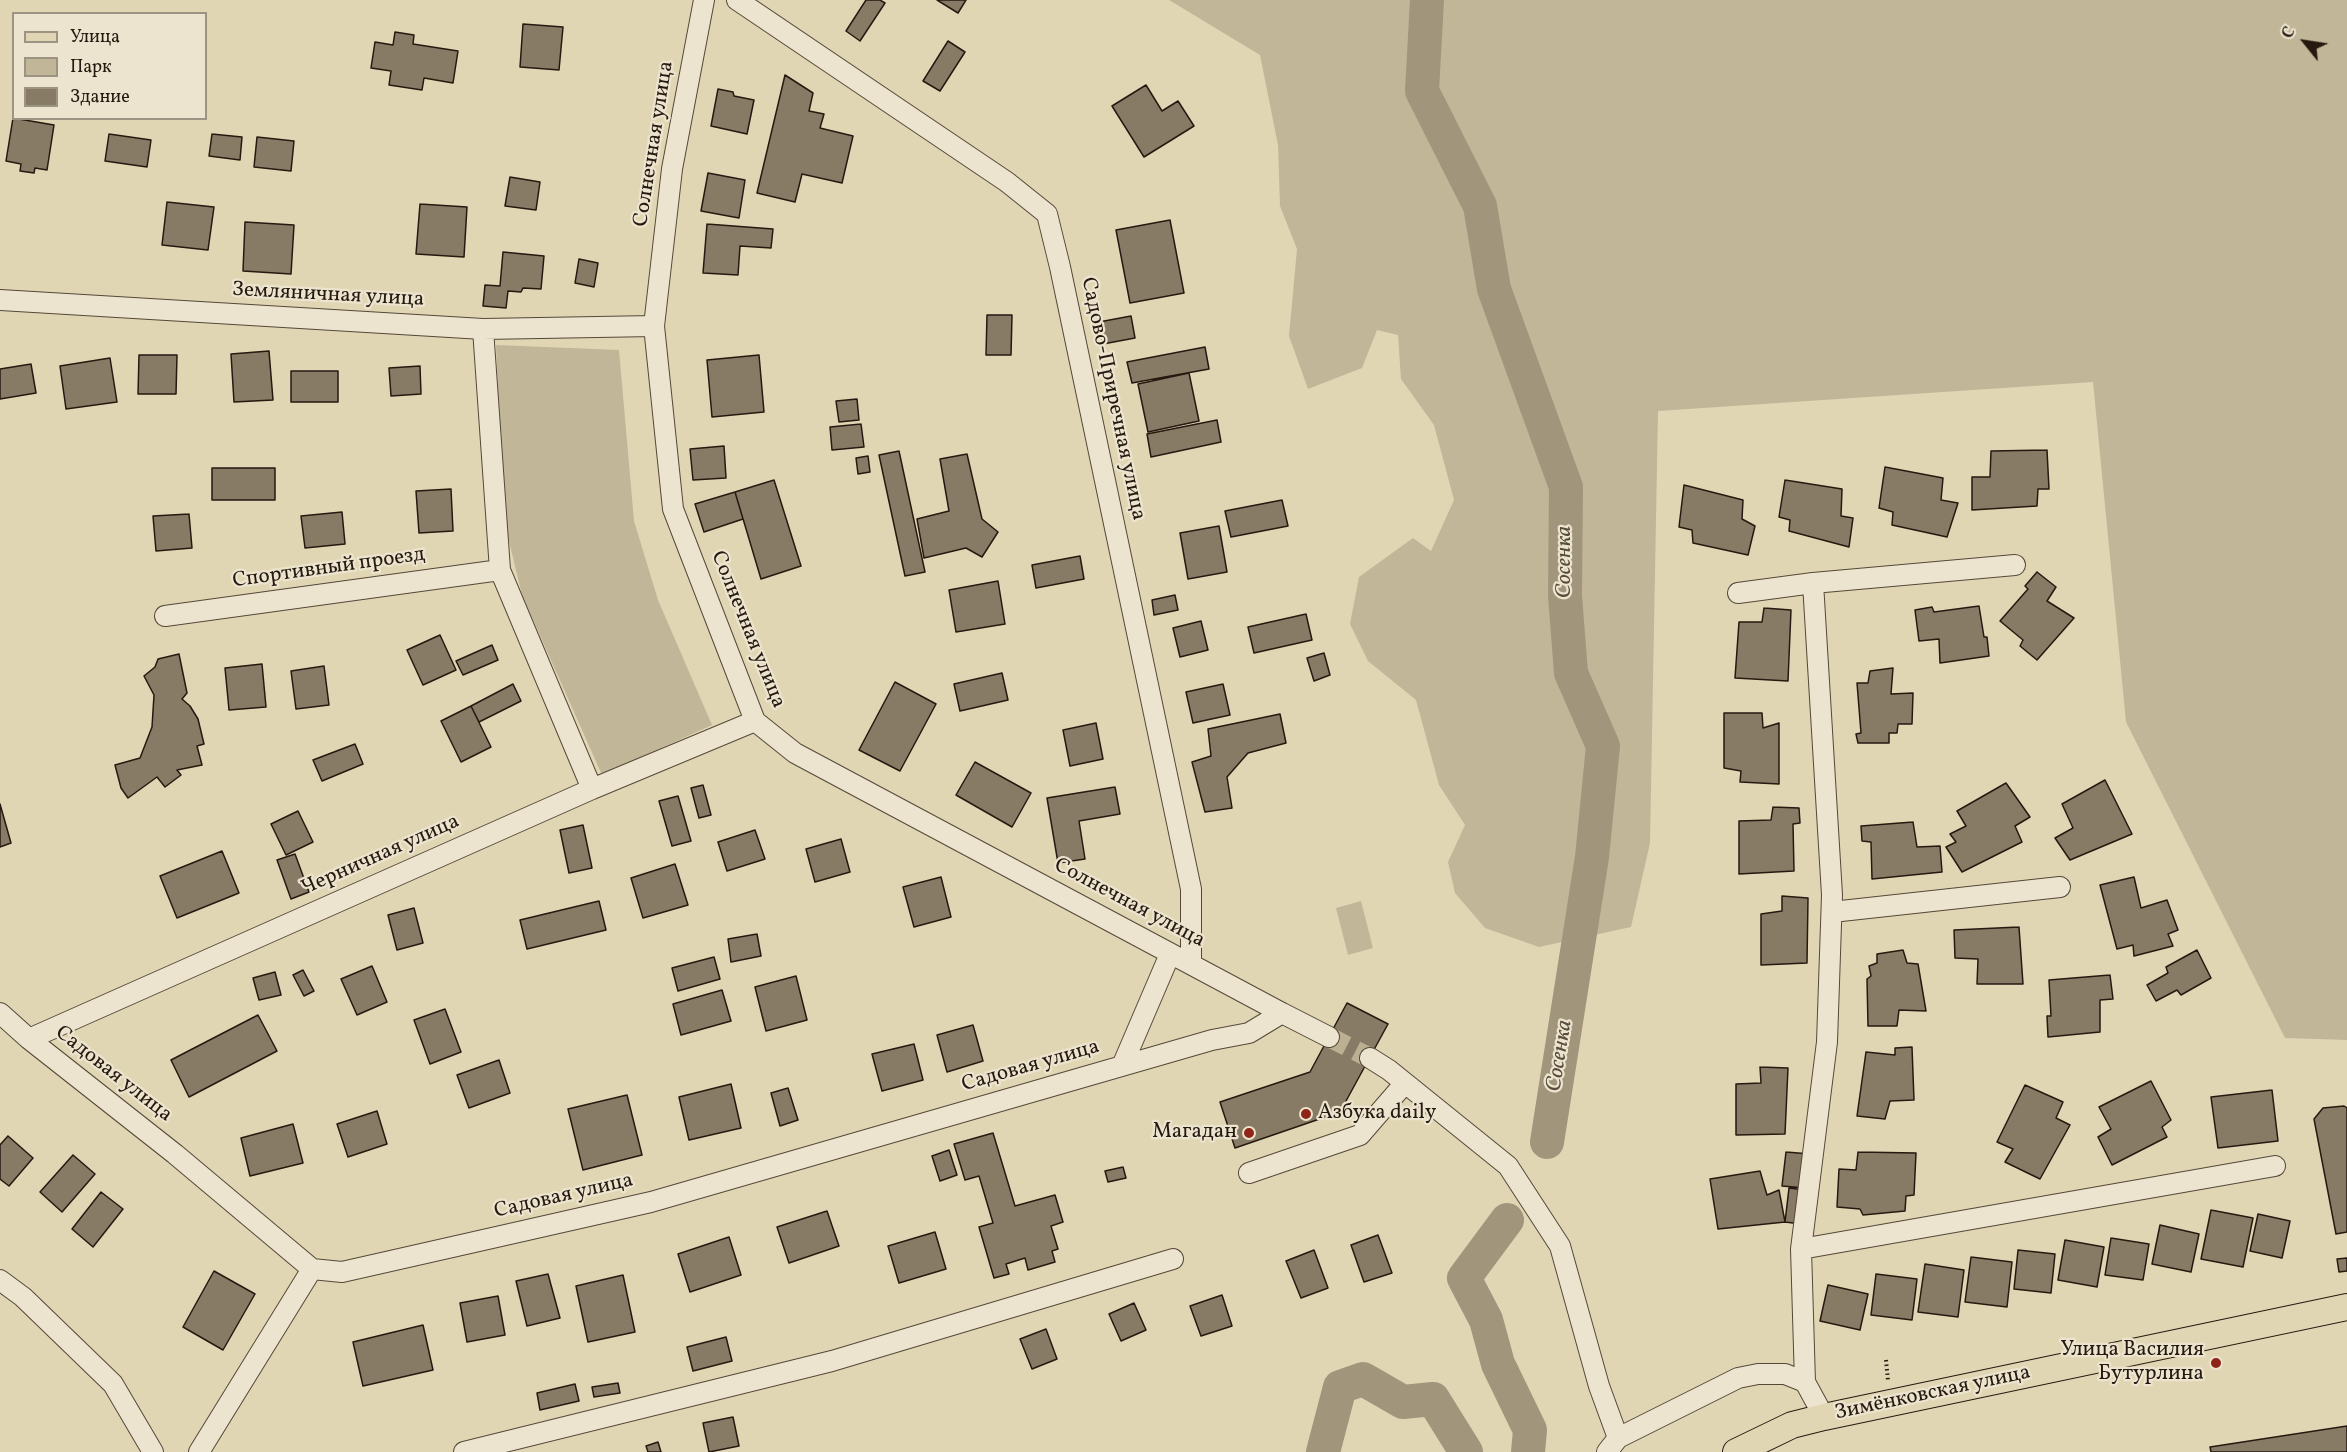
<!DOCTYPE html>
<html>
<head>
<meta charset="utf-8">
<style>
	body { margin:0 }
	#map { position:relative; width:2347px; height:1452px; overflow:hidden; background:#e1d6b4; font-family:Vollkorn,serif }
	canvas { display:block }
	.legend { position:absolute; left:12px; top:12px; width:195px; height:108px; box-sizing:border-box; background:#ece4ce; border:2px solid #9d9382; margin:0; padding:8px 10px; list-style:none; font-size:18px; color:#261910 }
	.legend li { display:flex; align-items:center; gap:12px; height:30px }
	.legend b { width:30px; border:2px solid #9d9382 }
	.north { position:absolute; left:2275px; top:12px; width:60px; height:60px; -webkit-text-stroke:4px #ece4ce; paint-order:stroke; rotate:300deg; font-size:16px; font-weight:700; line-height:24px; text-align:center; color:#261910 }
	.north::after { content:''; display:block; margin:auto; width:21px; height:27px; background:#261910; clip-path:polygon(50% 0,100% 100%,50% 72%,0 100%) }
</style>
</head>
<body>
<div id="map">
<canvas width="2347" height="1452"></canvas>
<ul class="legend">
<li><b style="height:8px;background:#e1d6b4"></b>Улица</li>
<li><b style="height:16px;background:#c1b698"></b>Парк</li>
<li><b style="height:16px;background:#877b65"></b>Здание</li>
</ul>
<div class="north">С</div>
</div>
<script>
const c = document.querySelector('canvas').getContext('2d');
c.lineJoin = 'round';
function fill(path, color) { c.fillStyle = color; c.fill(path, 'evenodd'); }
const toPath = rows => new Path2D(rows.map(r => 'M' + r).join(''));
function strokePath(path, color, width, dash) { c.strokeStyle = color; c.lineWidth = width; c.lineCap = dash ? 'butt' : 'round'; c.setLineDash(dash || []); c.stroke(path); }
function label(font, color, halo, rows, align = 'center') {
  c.font = font + ' Vollkorn,serif'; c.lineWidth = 4.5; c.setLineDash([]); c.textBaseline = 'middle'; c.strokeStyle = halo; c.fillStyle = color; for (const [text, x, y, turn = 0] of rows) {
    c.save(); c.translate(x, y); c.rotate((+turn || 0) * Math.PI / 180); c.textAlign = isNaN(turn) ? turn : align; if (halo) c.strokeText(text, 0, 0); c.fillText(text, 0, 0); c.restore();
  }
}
fill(toPath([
	[1169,0,2347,0,2347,1040,2285,1038,2126,722,2093,382,1658,411,1650,843,1631,927,1539,947,1485,928,1455,893,1448,862,1465,825,1439,785,1416,700,1368,661,1350,624,1359,577,1413,538,1431,551,1454,500,1434,425,1401,379,1398,335,1377,330,1362,368,1308,389,1289,336,1297,249,1280,206,1278,145,1260,55],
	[496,345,619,350,634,521,658,600,712,725,602,775,522,595,503,516],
	[1361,901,1373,948,1348,955,1336,908]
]), '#c1b698');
strokePath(toPath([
	[1427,0,1422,91,1480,206,1494,289,1566,487,1565,596,1571,673,1603,746,1592,857,1547,1142],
	[1507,1220,1464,1278,1486,1320,1498,1364,1530,1430,1528,1452],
	[1323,1452,1340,1387,1363,1379,1403,1402,1433,1399,1466,1452]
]), '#a1967c', 34);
const building = toPath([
	[866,0,880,0,885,3,860,41,846,31,866,0],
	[937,0,966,0,958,13,937,0],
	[523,24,563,27,559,70,520,67,523,24],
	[395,32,414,35,413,44,458,51,453,83,424,78,422,90,389,85,391,71,371,68,375,42,393,45,395,32],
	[948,41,965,52,940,91,923,81,948,41],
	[785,75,813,93,809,111,824,114,820,128,853,136,842,183,802,174,795,202,757,193,785,75],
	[1146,85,1162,111,1178,101,1194,126,1144,157,1112,106,1146,85],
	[718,89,733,92,734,96,754,100,747,134,711,126,718,89],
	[13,118,54,125,47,170,35,168,34,173,20,171,21,164,6,161,13,118],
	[109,134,151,140,147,167,105,161,109,134],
	[212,134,242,137,240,160,209,156,212,134],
	[257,137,294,141,291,171,254,167,257,137],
	[708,173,745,180,739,218,701,211,708,173],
	[510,177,540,182,536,210,505,206,510,177],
	[167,202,214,207,208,250,162,245,167,202],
	[420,204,467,207,464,257,416,254,420,204],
	[1170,220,1184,293,1130,303,1116,230,1170,220],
	[245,222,294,225,291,274,243,271,245,222],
	[707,224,773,229,771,248,740,246,738,275,703,273,707,224],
	[503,252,544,256,541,289,523,288,521,292,508,291,506,308,483,306,485,285,500,286,503,252],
	[579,259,598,263,594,287,575,283,579,259],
	[987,315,1012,315,1011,355,986,355,987,315],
	[1131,316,1135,338,1103,344,1099,322,1131,316],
	[1205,347,1209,369,1132,383,1127,362,1205,347],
	[269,351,273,400,234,402,231,354,269,351],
	[139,355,177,355,176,394,138,394,139,355],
	[759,355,764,412,712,417,707,360,759,355],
	[110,358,117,402,66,409,60,366,110,358],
	[31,364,36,393,0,399,0,369,31,364],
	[420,366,421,394,391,396,389,368,420,366],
	[291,371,338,371,338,402,291,402,291,371],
	[1189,373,1199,421,1148,432,1138,384,1189,373],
	[857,399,859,420,839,422,836,401,857,399],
	[1217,420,1221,442,1151,457,1147,434,1217,420],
	[861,424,864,447,832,450,830,427,861,424],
	[724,446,726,478,693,480,690,449,724,446],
	[2047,450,2049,489,2038,489,2037,506,1972,510,1972,477,1990,477,1991,451,2047,450],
	[899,451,925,572,905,576,879,455,899,451],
	[967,454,982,519,998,532,982,557,966,548,924,558,917,519,949,511,940,459,967,454],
	[868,456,870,472,858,474,856,458,868,456],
	[1885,467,1943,478,1941,500,1958,503,1947,537,1892,525,1893,512,1879,508,1885,467],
	[212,468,275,468,275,500,212,500,212,468],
	[774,480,801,566,761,579,735,492,774,480],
	[1785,480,1842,489,1841,516,1853,518,1849,547,1789,531,1790,520,1779,517,1785,480],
	[1684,485,1743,500,1742,519,1755,526,1748,555,1693,543,1692,530,1679,527,1684,485],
	[451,489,453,531,419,533,416,491,451,489],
	[735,492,743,519,704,532,695,504,735,492],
	[1282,500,1288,526,1231,537,1225,511,1282,500],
	[342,512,345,544,305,548,301,516,342,512],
	[189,514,192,548,156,551,153,516,189,514],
	[1219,526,1227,572,1188,579,1180,533,1219,526],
	[1080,556,1084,579,1036,588,1032,565,1080,556],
	[2037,572,2056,587,2047,601,2074,618,2037,660,2020,646,2023,640,2000,621,2028,589,2025,586,2037,572],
	[998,581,1005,624,956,632,949,590,998,581],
	[1175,595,1178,610,1154,615,1152,600,1175,595],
	[1979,606,1984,637,1987,637,1989,656,1940,663,1939,639,1919,641,1915,610,1932,607,1934,612,1979,606],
	[1764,608,1791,610,1788,681,1735,678,1739,622,1762,622,1764,608],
	[1306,614,1312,640,1254,653,1248,627,1306,614],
	[1201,621,1208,650,1180,657,1173,628,1201,621],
	[440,635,456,670,423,685,407,650,440,635],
	[492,645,498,660,463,675,456,661,492,645],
	[1324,653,1330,675,1314,681,1307,658,1324,653],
	[179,654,187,693,182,699,190,706,198,719,204,744,197,746,202,765,177,770,181,775,165,787,157,777,128,798,121,788,115,765,140,758,152,727,154,695,144,676,155,667,158,659,179,654],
	[262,664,266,707,229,710,225,668,262,664],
	[324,666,329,705,296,709,291,671,324,666],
	[1893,668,1891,694,1913,693,1912,724,1898,724,1897,733,1889,733,1889,743,1858,743,1856,734,1861,733,1857,683,1868,683,1870,671,1893,668],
	[1002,673,1008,700,960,711,954,684,1002,673],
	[895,682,936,704,900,771,859,750,895,682],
	[513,684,521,701,479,722,471,706,513,684],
	[1223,684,1230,715,1193,723,1186,692,1223,684],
	[471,706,491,747,461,762,441,721,471,706],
	[1724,713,1762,713,1763,728,1779,723,1779,784,1740,782,1741,771,1724,768,1724,713],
	[1280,714,1286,743,1248,753,1227,777,1232,808,1205,812,1192,762,1211,756,1208,729,1280,714],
	[1096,723,1103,759,1070,766,1063,730,1096,723],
	[355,744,363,764,322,781,313,760,355,744],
	[975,762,1031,793,1012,827,956,795,975,762],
	[2105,780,2132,834,2070,860,2055,838,2073,828,2062,804,2105,780],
	[2006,783,2030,817,2015,826,2022,842,1962,872,1946,847,1956,842,1950,834,1966,826,1957,811,2006,783],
	[703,785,711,815,699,818,691,788,703,785],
	[1115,787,1120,814,1079,821,1085,859,1058,863,1047,798,1115,787],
	[678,796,691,841,672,846,659,801,678,796],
	[0,804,11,843,0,847,0,804],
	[1773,807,1799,808,1800,823,1793,824,1794,871,1739,874,1739,821,1771,820,1773,807],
	[298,811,313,842,286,855,271,824,298,811],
	[1913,822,1917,847,1940,846,1942,872,1872,879,1871,842,1862,841,1861,826,1913,822],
	[583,825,592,868,569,873,560,830,583,825],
	[755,830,765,859,727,871,718,842,755,830],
	[841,839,850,872,815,882,806,849,841,839],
	[222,851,239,893,177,918,160,876,222,851],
	[295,854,309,892,291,899,277,860,295,854],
	[675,864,688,905,643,918,631,878,675,864],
	[941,877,951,917,914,927,903,887,941,877],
	[2134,877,2141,908,2167,900,2178,930,2168,934,2173,946,2134,956,2133,945,2117,949,2100,885,2134,877],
	[1782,896,1808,898,1807,963,1761,965,1761,914,1782,911,1782,896],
	[599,901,606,930,527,949,520,920,599,901],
	[414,908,423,943,397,950,388,915,414,908],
	[2019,927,2023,984,1977,984,1978,959,1955,958,1954,930,2019,927],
	[757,934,761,956,731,962,728,939,757,934],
	[1903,950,1907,963,1918,964,1926,1011,1899,1010,1897,1026,1868,1026,1867,979,1871,976,1869,966,1877,963,1877,954,1903,950],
	[2197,950,2211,978,2181,995,2177,990,2156,1001,2147,985,2168,973,2166,967,2197,950],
	[714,957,720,979,678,991,672,968,714,957],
	[372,966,387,1002,357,1015,341,979,372,966],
	[303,970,314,991,304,996,293,975,303,970],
	[275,972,281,995,259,1000,253,978,275,972],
	[2110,975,2113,999,2100,1000,2100,1032,2048,1037,2047,1016,2051,1016,2049,980,2110,975],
	[796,976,807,1020,766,1031,755,987,796,976],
	[722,990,731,1021,681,1035,673,1004,722,990],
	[1347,1003,1388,1024,1340,1112,1235,1148,1220,1102,1310,1072,1347,1003],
	[445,1009,461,1052,430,1064,414,1020,445,1009],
	[258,1015,277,1051,189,1097,171,1060,258,1015],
	[973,1025,983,1061,947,1072,937,1035,973,1025],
	[914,1044,923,1080,882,1091,872,1054,914,1044],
	[1912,1047,1914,1100,1890,1101,1885,1119,1857,1116,1866,1052,1895,1055,1895,1048,1912,1047],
	[499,1060,510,1093,469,1108,457,1075,499,1060],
	[1760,1067,1788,1068,1785,1134,1736,1135,1736,1084,1761,1083,1760,1067],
	[2151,1081,2171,1120,2162,1127,2167,1137,2112,1165,2098,1137,2111,1129,2099,1107,2151,1081],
	[731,1084,741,1128,689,1140,679,1097,731,1084],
	[2025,1085,2063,1102,2056,1118,2070,1125,2040,1179,2005,1162,2013,1149,1997,1142,2025,1085],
	[788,1088,798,1120,780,1126,771,1093,788,1088],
	[2272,1090,2278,1141,2218,1148,2211,1097,2272,1090],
	[627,1095,642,1155,583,1170,568,1109,627,1095],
	[2344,1106,2347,1108,2347,1232,2336,1234,2314,1119,2323,1108,2344,1106],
	[377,1111,387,1144,348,1157,337,1124,377,1111],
	[293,1124,303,1163,250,1176,241,1138,293,1124],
	[993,1133,1015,1206,1055,1195,1063,1222,1051,1226,1058,1249,1052,1251,1055,1262,1028,1270,1025,1258,1006,1264,1009,1274,994,1278,979,1227,993,1223,979,1176,965,1180,954,1144,993,1133],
	[8,1136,33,1158,9,1186,0,1179,0,1145,8,1136],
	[949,1150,957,1175,940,1181,932,1156,949,1150],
	[1786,1152,1810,1154,1805,1188,1782,1186,1786,1152],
	[1858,1152,1916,1153,1914,1195,1906,1196,1905,1211,1863,1215,1860,1209,1837,1207,1839,1169,1856,1170,1858,1152],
	[73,1155,95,1174,62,1212,40,1192,73,1155],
	[1123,1167,1126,1178,1108,1182,1105,1171,1123,1167],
	[1760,1171,1767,1195,1779,1190,1785,1222,1718,1229,1710,1179,1760,1171],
	[1789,1188,1805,1190,1801,1224,1785,1222,1789,1188],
	[101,1192,123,1209,93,1247,72,1229,101,1192],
	[2211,1210,2253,1218,2243,1267,2201,1259,2211,1210],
	[827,1211,839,1246,789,1263,777,1227,827,1211],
	[2258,1214,2290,1221,2282,1258,2250,1251,2258,1214],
	[2160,1225,2199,1234,2191,1272,2152,1264,2160,1225],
	[935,1232,946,1269,899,1283,888,1246,935,1232],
	[1378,1235,1392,1273,1364,1282,1351,1245,1378,1235],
	[729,1237,741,1275,690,1292,678,1254,729,1237],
	[2111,1238,2149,1244,2143,1280,2105,1275,2111,1238],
	[2065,1240,2104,1247,2097,1287,2058,1280,2065,1240],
	[1314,1250,1328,1288,1301,1298,1286,1261,1314,1250],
	[2018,1250,2055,1254,2051,1293,2014,1289,2018,1250],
	[1971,1257,2012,1262,2007,1307,1965,1302,1971,1257],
	[2347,1258,2347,1271,2339,1272,2337,1259,2347,1258],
	[1925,1264,1964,1270,1958,1317,1918,1312,1925,1264],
	[214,1271,255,1294,223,1350,183,1327,214,1271],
	[548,1274,560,1318,527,1326,516,1281,548,1274],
	[1876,1274,1917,1279,1912,1320,1871,1315,1876,1274],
	[623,1275,635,1332,588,1342,576,1286,623,1275],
	[1828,1285,1868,1294,1860,1330,1820,1321,1828,1285],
	[1222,1295,1232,1326,1201,1336,1190,1306,1222,1295],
	[498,1296,505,1335,467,1342,460,1303,498,1296],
	[1134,1303,1146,1330,1121,1341,1109,1314,1134,1303],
	[423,1325,433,1370,363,1386,353,1342,423,1325],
	[1046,1329,1057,1359,1032,1369,1020,1339,1046,1329],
	[726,1337,732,1361,693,1371,687,1347,726,1337],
	[618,1383,620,1393,594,1397,592,1387,618,1383],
	[575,1384,579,1401,540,1410,537,1393,575,1384],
	[733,1417,739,1446,709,1452,703,1423,733,1417],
	[2347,1426,2347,1452,2211,1452,2210,1447,2347,1426],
	[658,1442,661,1452,648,1452,646,1446,658,1442]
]);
fill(building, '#877b65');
strokePath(building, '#261910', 1.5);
strokePath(toPath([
	[1329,1037,1370,1058]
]), '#bcb093', 20, [20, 10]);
const minor = toPath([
	[704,0,672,169,654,326,673,509,755,721,795,753,1282,1013],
	[737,0,1007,182,1047,214,1060,267,1191,889,1191,964],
	[0,300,483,329,654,326],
	[483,329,500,570,592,789],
	[1738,593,1813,583,2015,565],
	[165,616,500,570],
	[1832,912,2060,887],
	[0,1013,29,1039,175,1154,312,1269,342,1272,651,1202,1212,1040,1249,1033,1282,1013,1329,1037],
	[29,1039,592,789,755,721],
	[1370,1058,1389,1070,1508,1166,1560,1246,1599,1386,1618,1438],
	[1122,1066,1170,954],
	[1249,1173,1360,1135,1405,1083],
	[1801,1249,2275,1166],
	[0,1280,23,1297,113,1384,153,1452],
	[1805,1382,1801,1249,1827,1042,1832,895,1813,583],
	[199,1452,312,1269],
	[464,1452,832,1361,1173,1259],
	[1607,1452,1618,1438,1738,1378,1758,1374,1785,1374,1805,1382,1824,1417]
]);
const major = toPath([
	[1736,1452,1792,1425,1824,1417,2347,1307]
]);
strokePath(minor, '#554839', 22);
strokePath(major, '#261910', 28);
strokePath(toPath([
	[1886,1360,1888,1381]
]), '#261910', 4, [1.5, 3]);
strokePath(minor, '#ece4ce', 20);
strokePath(major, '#e1d6b4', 26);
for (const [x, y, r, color] of [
	[1306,1114,6,"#8f2418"],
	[1249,1133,6,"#8f2418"],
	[2216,1363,6,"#8f2418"]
]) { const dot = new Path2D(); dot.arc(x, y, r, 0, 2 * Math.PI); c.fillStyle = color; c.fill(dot); strokePath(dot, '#ece4ce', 2); }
label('21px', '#261910', '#ece4ce', [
	["Солнечная улица",655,144,-81],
	["Земляничная улица",328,296,3],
	["Садово-Приречная улица",1112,399,78],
	["Спортивный проезд",329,569,-8],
	["Солнечная улица",747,630,68],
	["Черничная улица",381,856,-24],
	["Солнечная улица",1129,904,28],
	["Садовая улица",1031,1067,-16],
	["Садовая улица",113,1075,38],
	["Садовая улица",564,1197,-13],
	["Зимёнковская улица",1933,1394,-12]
]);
label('21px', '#261910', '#ece4ce', [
	["Азбука daily",1318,1114,"left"],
	["Магадан",1237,1133],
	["Улица Василия",2204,1351],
	["Бутурлина",2204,1375]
], 'right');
label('italic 22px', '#574b3b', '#ece4ce', [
	["Сосенка",1566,562,-90],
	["Сосенка",1561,1056,-81]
]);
</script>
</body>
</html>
